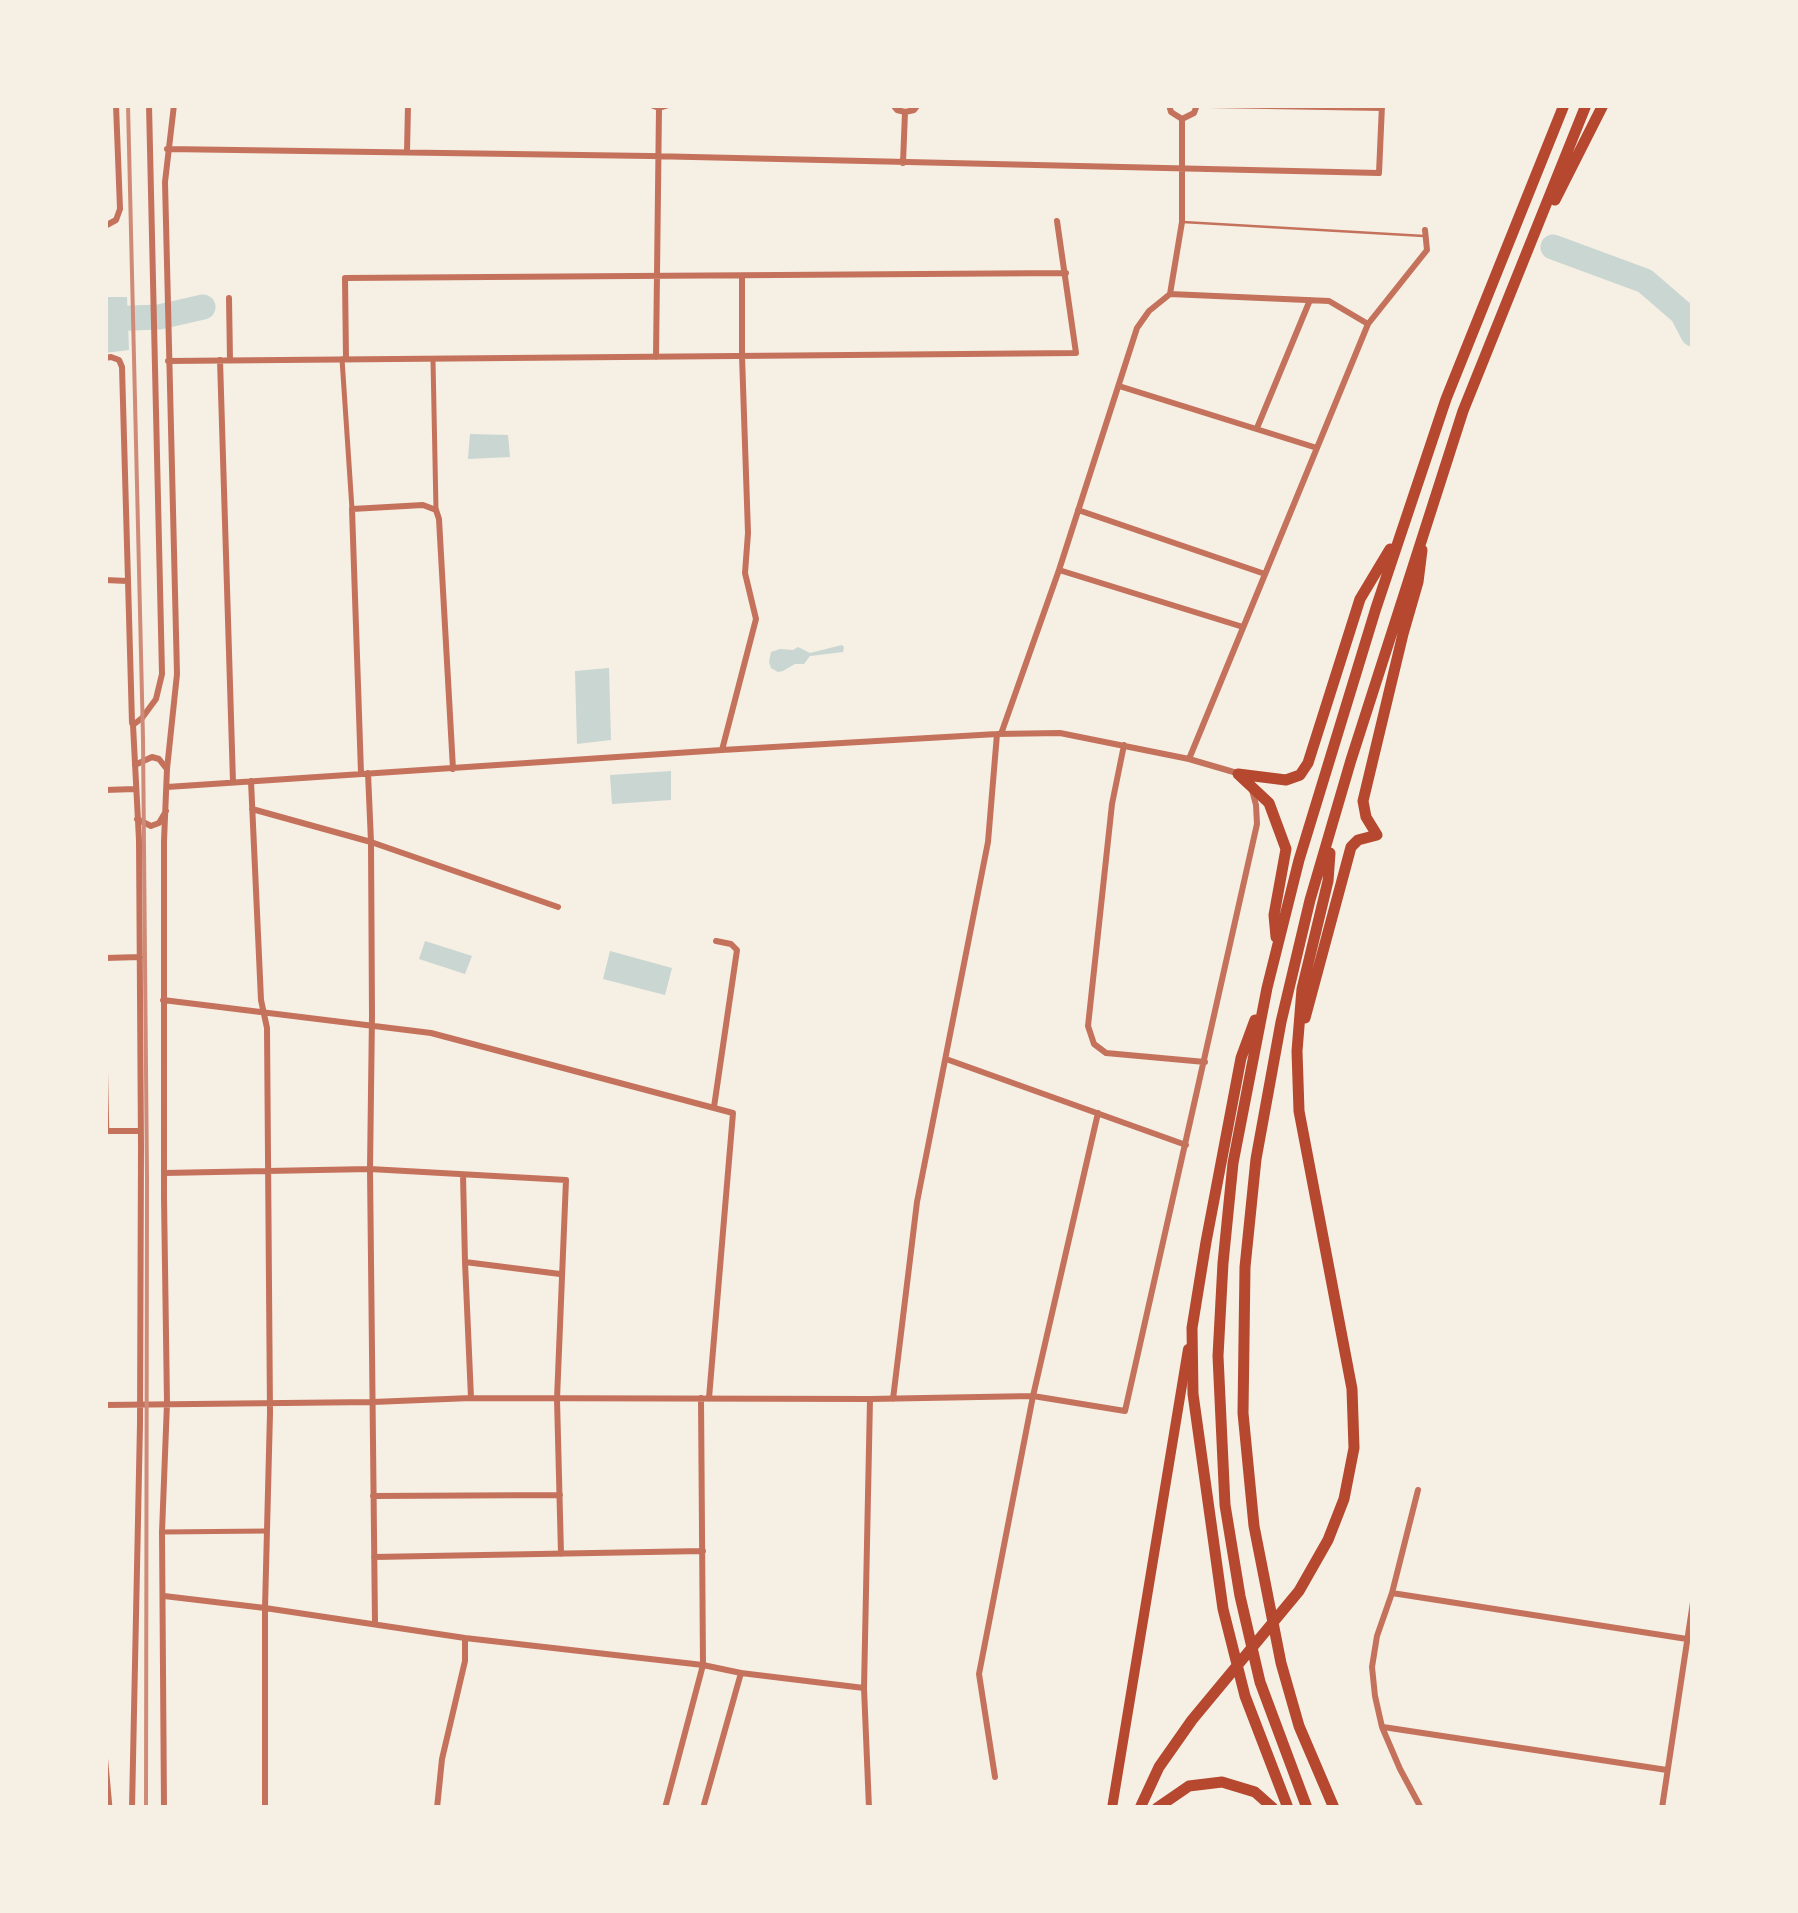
<!DOCTYPE html>
<html>
<head>
<meta charset="utf-8">
<style>
	body { margin:0 }
	#map { position:relative; width:1798px; height:1913px; overflow:hidden; background:#f6efe4; font-family:Ubuntu,sans-serif }
	canvas { display:block }
	.frame { position:absolute; inset:0; border:108px solid #f6efe4; pointer-events:none }
</style>
</head>
<body>
<div id="map">
<canvas width="1798" height="1913"></canvas>
<div class="frame"></div>
</div>
<script>
const c = document.querySelector('canvas').getContext('2d');
c.lineJoin = 'round';
function fill(path, color) { c.fillStyle = color; c.fill(path, 'evenodd'); }
const toPath = rows => new Path2D(rows.map(r => 'M' + r).join(''));
function strokePath(path, color, width, dash) { c.strokeStyle = color; c.lineWidth = width; c.lineCap = dash ? 'butt' : 'round'; c.setLineDash(dash || []); c.stroke(path); }
fill(toPath([
	[105,297,127,297,129,350,105,353],
	[470,434,508,435,510,457,468,459],
	[842,645,844,647,843,652,810,656,804,664,795,664,783,671,778,672,771,668,769,662,771,652,780,649,793,650,798,647,810,653],
	[609,668,611,740,577,744,575,671],
	[671,771,671,800,612,804,610,775],
	[425,941,472,956,465,974,419,959],
	[610,951,672,968,665,995,603,979]
]), '#c9d6d2');
strokePath(toPath([
	[1553,247,1645,281,1682,313,1693,334],
	[105,319,159,317,203,307]
]), '#c9d6d2', 25);
strokePath(toPath([
	[1183,222,1424,236],
	[105,994,108,1128]
]), '#c5725c', 2.5);
strokePath(toPath([
	[342,359,352,509],
	[433,360,436,510],
	[162,1532,267,1531],
	[105,1753,110,1808]
]), '#c5725c', 5);
strokePath(toPath([
	[162,105,169,105],
	[651,105,659,108,669,105],
	[893,105,897,110,905,112,914,110,918,105],
	[1169,105,1171,112,1182,119,1194,113,1197,105],
	[1209,105,1382,108],
	[167,149,650,156,1379,173,1382,105],
	[407,152,408,105],
	[903,163,905,112],
	[105,226,116,220,120,209,116,105],
	[1170,294,1329,301,1368,324],
	[229,298,230,360],
	[656,357,659,108],
	[105,358,111,357,119,360,122,367,132,723],
	[346,359,345,278,1066,273],
	[220,360,233,782],
	[168,361,1076,353,1057,221],
	[1119,386,1317,448],
	[1257,428,1310,300],
	[1078,510,1265,574],
	[1059,570,1243,627],
	[105,580,127,581],
	[1001,734,1059,570,1137,328,1149,311,1170,294,1182,222,1182,119],
	[1124,745,1112,804,1088,1026,1094,1044,1106,1053,1205,1062],
	[722,750,756,619,745,573,748,533,742,356,742,276],
	[1189,759,1368,324,1427,250,1425,230],
	[135,765,152,757,159,759,166,768],
	[361,773,352,509,423,505,436,510,439,519,453,769],
	[368,773,371,842,372,1015,370,1169,375,1624],
	[251,781,261,1000,267,1028,270,1413,265,1608,265,1808],
	[167,787,722,750,997,734,1060,733,1189,759,1237,773],
	[105,790,135,789],
	[252,809,371,842,558,907],
	[137,819,151,826,159,823,166,811],
	[105,958,140,957],
	[163,1000,431,1033,733,1113,709,1398],
	[946,1059,1186,1145],
	[714,1107,737,950,731,944,716,941],
	[105,1131,140,1131],
	[164,1173,370,1169,566,1180,557,1399,561,1554],
	[463,1175,465,1262,471,1398],
	[465,1262,560,1274],
	[893,1399,917,1202,988,842,997,734],
	[105,1405,373,1402,471,1398,870,1399,1033,1396,1125,1411,1257,824,1256,805,1252,790],
	[1418,1490,1392,1593,1377,1636,1372,1667,1375,1696,1382,1727,1400,1769,1421,1808],
	[373,1496,560,1495],
	[374,1557,703,1551],
	[1392,1593,1687,1639],
	[164,1596,265,1608,465,1638,703,1665,741,1673,864,1688],
	[1383,1727,1667,1770],
	[995,1777,979,1674,1033,1396,1098,1113],
	[132,1808,140,1424,141,1148,139,840,133,725,142,718,156,699,162,674,149,105],
	[164,1808,162,1532,167,1403,164,1198,164,841,167,769,177,674,165,182,174,105],
	[437,1808,442,1759,465,1661,465,1638],
	[665,1808,703,1665,701,1398],
	[703,1808,741,1673],
	[869,1808,864,1688,870,1399],
	[1662,1808,1693,1602]
]), '#c5725c', 6);
strokePath(toPath([
	[1112,1808,1188,1349]
]), '#b5482f', 10);
strokePath(toPath([
	[1555,200,1603,105],
	[1238,774,1286,780,1300,775,1308,763,1360,599,1390,549],
	[1238,774,1269,803,1286,849,1274,915,1276,937],
	[1305,1018,1351,847,1358,840,1377,835,1366,817,1363,801,1403,634,1418,582,1422,550],
	[1255,1020,1241,1058,1206,1242,1192,1328,1193,1394,1223,1609,1245,1696,1288,1808],
	[1140,1808,1159,1767,1192,1720,1299,1591,1328,1540,1344,1499,1354,1448,1352,1389,1299,1111,1297,1051,1302,989,1328,881,1330,853],
	[1157,1808,1189,1786,1222,1782,1255,1792,1273,1808],
	[1307,1808,1260,1682,1240,1596,1225,1505,1218,1356,1223,1263,1233,1163,1267,988,1299,860,1376,608,1446,399,1564,105],
	[1334,1808,1299,1726,1281,1663,1254,1526,1243,1413,1245,1267,1256,1159,1281,1022,1310,900,1351,760,1463,411,1586,105]
]), '#b5482f', 11);
strokePath(toPath([
	[128,105,143,738,147,1179,146,1808]
]), '#cf8b77', 4);
</script>
</body>
</html>
